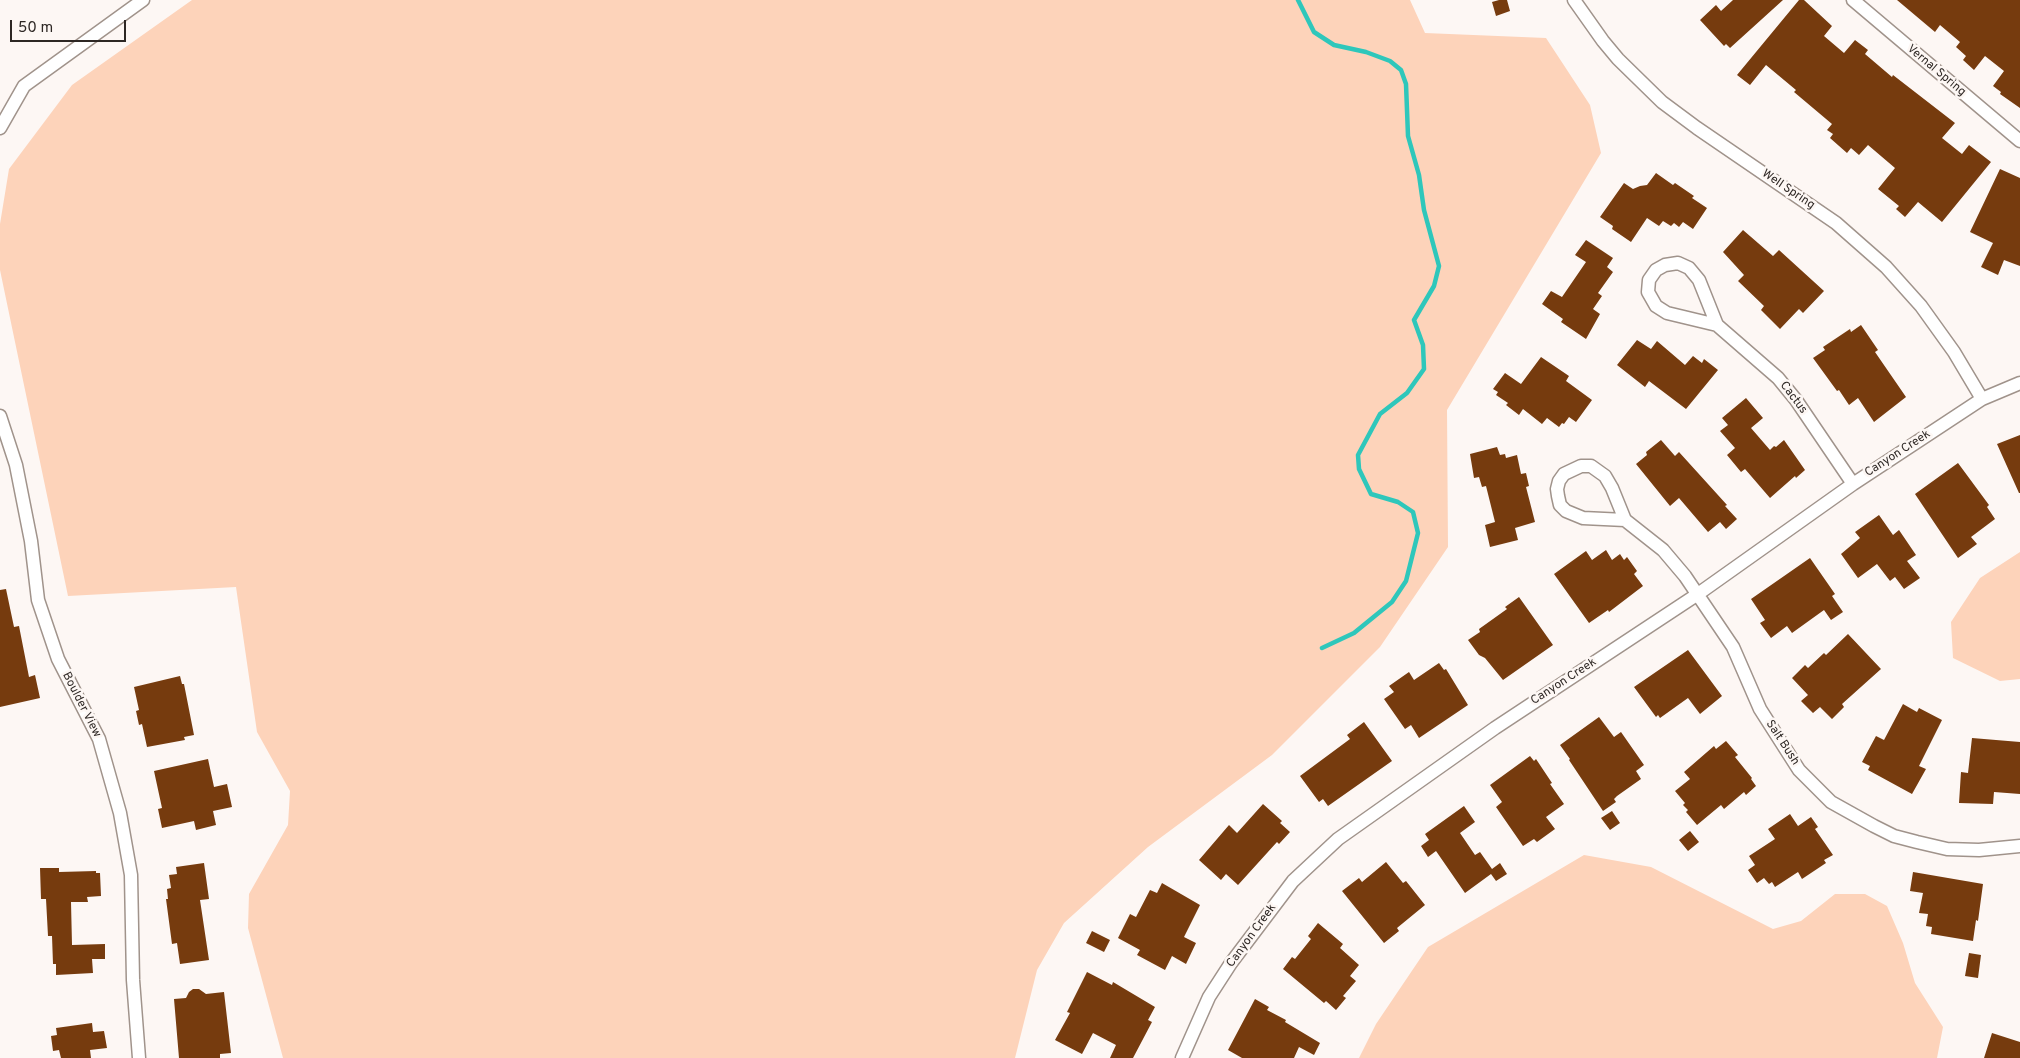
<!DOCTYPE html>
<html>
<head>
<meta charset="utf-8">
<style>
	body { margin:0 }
	#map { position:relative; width:2020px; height:1058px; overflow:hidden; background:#fdf7f4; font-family:Overpass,sans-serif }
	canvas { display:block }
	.scale { position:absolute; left:10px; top:20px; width:116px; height:22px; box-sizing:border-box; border:2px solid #2d2724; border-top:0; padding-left:6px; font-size:15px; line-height:18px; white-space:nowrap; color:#2d2724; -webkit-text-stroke:4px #fdf7f4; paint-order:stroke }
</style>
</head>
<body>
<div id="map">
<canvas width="2020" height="1058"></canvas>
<div class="scale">50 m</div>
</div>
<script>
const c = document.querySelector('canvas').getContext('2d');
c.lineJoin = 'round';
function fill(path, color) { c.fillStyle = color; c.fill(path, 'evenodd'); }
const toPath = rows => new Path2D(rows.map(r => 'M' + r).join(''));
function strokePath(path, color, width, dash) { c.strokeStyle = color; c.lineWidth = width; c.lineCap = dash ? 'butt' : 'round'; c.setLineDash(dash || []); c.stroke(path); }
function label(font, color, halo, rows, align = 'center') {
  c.font = font + ' Overpass,sans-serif'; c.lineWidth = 5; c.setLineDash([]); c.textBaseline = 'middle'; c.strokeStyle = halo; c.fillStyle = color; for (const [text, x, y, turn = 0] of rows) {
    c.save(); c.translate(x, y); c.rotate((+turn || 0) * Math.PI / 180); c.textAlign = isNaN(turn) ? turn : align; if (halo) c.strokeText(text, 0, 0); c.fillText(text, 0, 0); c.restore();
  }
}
fill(toPath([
	[192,0,1410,0,1425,33,1546,38,1590,105,1601,153,1447,410,1448,547,1380,647,1272,755,1148,847,1064,923,1037,970,1015,1058,283,1058,248,928,249,894,288,825,290,791,257,732,236,587,68,596,0,270,0,224,9,169,72,85],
	[2020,552,2020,679,2000,681,1953,658,1951,622,1980,578],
	[1584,855,1651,867,1773,929,1801,921,1835,894,1865,894,1887,906,1903,943,1915,983,1943,1027,1937,1058,1359,1058,1376,1024,1428,947]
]), '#fdd3ba');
strokePath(toPath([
	[1298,0,1314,32,1334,45,1366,52,1390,61,1401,70,1406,84,1408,136,1419,175,1424,210,1439,266,1434,286,1414,320,1423,345,1424,369,1407,393,1380,414,1358,455,1359,469,1371,494,1398,502,1413,512,1418,533,1406,581,1392,602,1354,633,1322,648]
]), '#2ec7bb', 4.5);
fill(toPath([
	[1499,0,1507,0,1510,11,1496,16,1492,2],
	[1733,0,1783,0,1730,48,1726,44,1724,46,1700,20,1716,5,1721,11],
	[1799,0,1804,0,1832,26,1824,36,1844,53,1855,40,1868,50,1865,54,1892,77,1893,75,1955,123,1942,138,1962,154,1969,145,1991,162,1942,222,1918,202,1905,217,1896,209,1899,206,1878,189,1895,168,1868,145,1859,155,1851,148,1847,153,1830,138,1833,134,1827,130,1832,124,1794,92,1796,90,1766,65,1750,85,1737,75],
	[1897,0,2020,0,2020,108,2000,94,2001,92,1993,86,2004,71,1985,56,1974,70,1963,60,1966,56,1956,47,1960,42,1940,25,1935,32],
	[2000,169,2020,178,2020,266,2004,260,1998,275,1981,267,1993,243,1970,232],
	[1656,173,1673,185,1675,183,1694,196,1692,198,1707,208,1693,229,1683,222,1679,227,1674,223,1671,226,1663,221,1659,226,1647,218,1631,242,1612,229,1613,226,1600,217,1624,183,1633,189,1640,186,1647,185],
	[1743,230,1773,256,1779,250,1824,291,1803,313,1799,309,1780,329,1761,310,1764,306,1738,281,1744,275,1723,252],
	[1586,240,1613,258,1607,267,1613,272,1598,293,1602,296,1593,309,1600,314,1586,339,1561,322,1563,319,1542,304,1551,291,1562,297,1586,262,1575,255],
	[1861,325,1878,350,1875,352,1906,397,1874,422,1858,398,1849,405,1839,390,1837,391,1813,358,1825,350,1823,347,1850,329,1851,332],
	[1637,340,1651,349,1657,341,1685,365,1693,356,1702,363,1704,359,1718,370,1686,409,1649,381,1645,387,1617,365],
	[1541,357,1569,376,1566,381,1592,400,1576,422,1569,417,1564,424,1562,423,1559,427,1547,418,1542,424,1523,409,1519,415,1506,405,1508,403,1496,395,1498,392,1493,389,1505,373,1521,384],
	[1746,398,1763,418,1751,428,1770,450,1774,446,1776,447,1784,440,1805,470,1796,478,1795,476,1770,498,1745,469,1741,472,1727,455,1735,448,1720,431,1728,425,1722,418],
	[2020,435,2020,493,2019,493,1997,444],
	[1661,440,1675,456,1679,452,1727,505,1725,506,1737,519,1726,529,1720,522,1708,532,1679,498,1670,506,1636,464,1647,455,1646,452],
	[1497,447,1500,455,1505,454,1506,458,1517,455,1521,474,1526,473,1529,486,1526,487,1535,522,1515,528,1518,540,1490,547,1485,525,1495,522,1486,486,1482,487,1479,477,1474,478,1470,454],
	[1958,463,1989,505,1987,507,1995,519,1971,537,1977,544,1958,558,1915,494],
	[1879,515,1893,535,1899,530,1916,555,1907,561,1920,578,1904,589,1895,577,1890,581,1877,564,1858,578,1841,554,1860,538,1855,532],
	[1606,550,1612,560,1620,554,1624,560,1627,557,1637,571,1634,574,1643,586,1609,612,1608,610,1589,623,1554,574,1586,551,1592,560],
	[1810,558,1835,594,1832,596,1843,612,1831,620,1824,610,1792,633,1787,626,1771,638,1760,623,1765,620,1751,599],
	[6,589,14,627,19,626,29,677,35,675,40,698,0,707,0,590],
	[1519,597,1553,645,1503,680,1485,658,1479,655,1468,640,1480,632,1479,629,1507,609,1505,607],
	[1848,634,1881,669,1842,704,1844,707,1832,719,1820,707,1813,713,1801,701,1808,695,1792,678,1805,665,1808,668,1824,653,1826,655],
	[1688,650,1722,696,1700,714,1688,698,1660,718,1658,715,1656,717,1634,687],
	[1439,663,1444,670,1446,669,1468,705,1419,738,1411,725,1405,729,1384,699,1394,692,1389,686,1409,672,1414,680],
	[180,676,182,684,184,684,194,735,184,737,185,740,147,747,142,724,139,725,136,711,139,710,134,687],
	[1903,704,1917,712,1919,708,1942,720,1919,766,1926,769,1912,794,1868,770,1870,766,1862,762,1876,736,1884,740],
	[1599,717,1614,737,1621,732,1644,765,1636,771,1641,779,1617,796,1614,799,1616,802,1603,811,1569,760,1570,759,1560,745],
	[1364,722,1392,761,1328,806,1323,799,1319,802,1300,776,1350,739,1347,735],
	[1972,738,2020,742,2020,794,1994,792,1993,804,1959,803,1961,772,1968,773],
	[1726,741,1738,755,1735,757,1752,778,1751,779,1756,786,1746,795,1744,792,1724,809,1721,805,1697,825,1686,812,1688,810,1683,805,1685,803,1675,791,1690,779,1684,772,1714,746,1716,749],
	[1530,756,1534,761,1536,759,1552,783,1550,784,1564,804,1546,817,1555,829,1537,842,1534,839,1523,846,1496,807,1502,802,1490,785],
	[208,759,214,787,227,784,232,807,213,811,216,825,196,830,194,821,162,828,158,809,162,808,154,771],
	[1263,804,1282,821,1280,823,1290,832,1279,844,1277,842,1238,885,1226,874,1221,880,1199,860,1229,825,1237,833],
	[1464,806,1475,822,1460,833,1475,855,1480,852,1492,869,1500,863,1507,874,1496,881,1491,874,1465,893,1436,851,1428,857,1421,846,1429,840,1425,834],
	[1612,811,1620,823,1610,830,1601,818],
	[1790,814,1798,826,1811,817,1818,827,1815,829,1833,855,1824,860,1826,863,1802,879,1798,872,1775,887,1772,882,1769,884,1764,878,1757,883,1748,870,1755,865,1749,856,1775,839,1768,829],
	[1690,831,1699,842,1688,851,1679,840],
	[1386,862,1403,883,1406,881,1425,905,1397,928,1399,931,1384,943,1342,891,1359,878,1362,882],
	[204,863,209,899,200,900,209,960,180,964,177,943,172,944,166,899,168,899,167,889,171,888,169,875,177,874,176,867],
	[40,868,59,868,59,872,96,871,96,873,100,873,101,896,87,897,88,902,71,902,72,945,105,944,105,959,92,959,93,973,56,975,56,964,53,964,52,936,48,936,46,899,41,899],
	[1913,872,1983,884,1978,921,1976,920,1973,941,1931,934,1932,927,1926,926,1928,914,1919,913,1923,893,1910,891],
	[1162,883,1200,905,1184,937,1196,943,1186,964,1172,956,1165,970,1137,955,1140,950,1118,938,1130,914,1136,917,1150,890,1157,893],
	[1318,923,1343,944,1340,948,1359,965,1350,976,1356,981,1343,996,1346,998,1336,1010,1326,1001,1324,1003,1283,969,1292,957,1295,959,1311,939,1308,936],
	[1092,931,1110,940,1104,952,1086,943],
	[1969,953,1981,955,1978,978,1965,976],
	[1087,972,1112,985,1113,982,1155,1007,1148,1020,1152,1022,1133,1058,1110,1058,1116,1045,1093,1033,1082,1054,1055,1040,1070,1013,1067,1012],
	[193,989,199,989,206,994,224,992,231,1053,220,1054,220,1058,179,1058,174,999,186,998,189,992],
	[1255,999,1269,1007,1267,1010,1286,1020,1285,1022,1320,1043,1314,1055,1299,1047,1294,1058,1242,1058,1228,1050],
	[92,1023,93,1032,104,1031,107,1048,90,1050,91,1058,61,1058,59,1050,53,1051,51,1036,57,1035,56,1028],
	[1992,1033,2020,1042,2020,1058,1984,1058]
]), '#763b0e');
const minor = toPath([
	[1574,0,1603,41,1618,59,1662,102,1697,128,1836,223,1886,267,1921,306,1954,352,1982,399],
	[1853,0,2020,141],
	[0,128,24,86,143,0],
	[1717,325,1699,280,1689,268,1678,263,1665,265,1656,270,1649,280,1648,292,1656,306,1667,313,1717,325,1778,378,1796,400,1853,484],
	[0,416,16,465,31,541,38,600,58,659,99,739,120,813,131,875,133,980,139,1058],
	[1625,520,1583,518,1566,511,1560,505,1558,496,1557,489,1559,481,1564,474,1581,466,1591,466,1605,476,1612,488,1625,520,1663,550,1685,576,1733,647,1760,709,1799,770,1831,802,1874,826,1894,836,1917,842,1947,849,1979,850,2020,846],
	[1182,1058,1209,997,1231,963,1293,881,1338,839,1495,728,1698,594,1853,484,1982,399,2020,383]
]);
strokePath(minor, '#a0938b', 15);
strokePath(minor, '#fff', 12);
label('12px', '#2d2724', '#fdf7f4', [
	["Vernal Spring",1936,71,40],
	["Well Spring",1788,190,34],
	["Cactus",1793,398,53],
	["Canyon Creek",1898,454,-33],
	["Canyon Creek",1564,682,-33],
	["Boulder View",81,705,63],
	["Salt Bush",1782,743,57],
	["Canyon Creek",1252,936,-54]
]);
</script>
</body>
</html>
